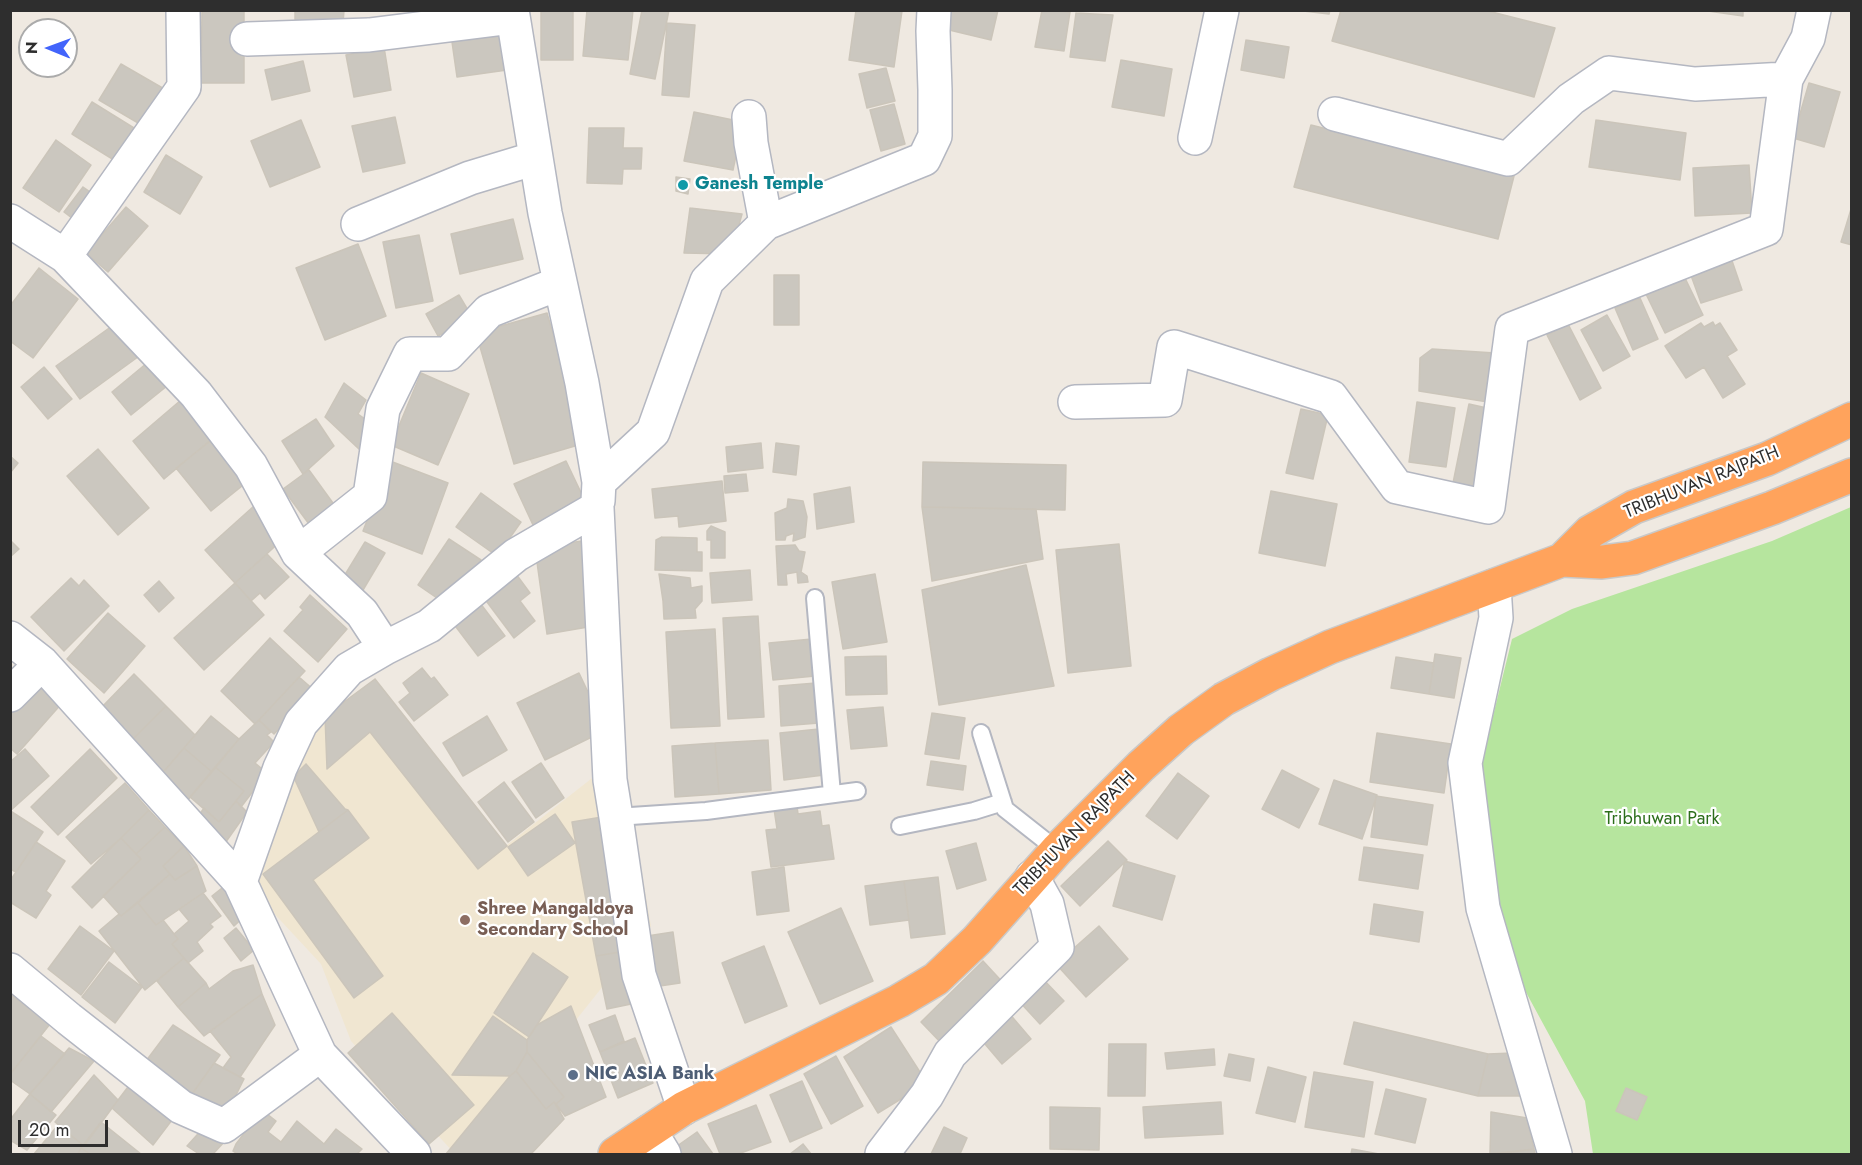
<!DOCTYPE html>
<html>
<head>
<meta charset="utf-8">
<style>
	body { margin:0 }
	#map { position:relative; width:1862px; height:1165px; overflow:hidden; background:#efe9e1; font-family:Jost,sans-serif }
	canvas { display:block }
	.frame { position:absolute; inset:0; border:12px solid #2e2e2e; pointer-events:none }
	.north { position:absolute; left:18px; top:18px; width:60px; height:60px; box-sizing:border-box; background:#fff; border:2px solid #ababab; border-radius:50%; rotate:271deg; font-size:16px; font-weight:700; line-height:24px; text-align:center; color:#2e2e2e }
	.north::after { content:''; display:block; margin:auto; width:21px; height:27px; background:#4264fb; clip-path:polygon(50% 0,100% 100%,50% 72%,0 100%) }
	.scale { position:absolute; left:18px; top:1120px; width:90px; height:27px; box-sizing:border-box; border:3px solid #2e2e2e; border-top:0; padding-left:8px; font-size:18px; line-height:21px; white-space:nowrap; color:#2e2e2e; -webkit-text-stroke:4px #fff; paint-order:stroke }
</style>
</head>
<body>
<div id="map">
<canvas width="1862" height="1165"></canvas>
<div class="frame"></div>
<div class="north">N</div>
<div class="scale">20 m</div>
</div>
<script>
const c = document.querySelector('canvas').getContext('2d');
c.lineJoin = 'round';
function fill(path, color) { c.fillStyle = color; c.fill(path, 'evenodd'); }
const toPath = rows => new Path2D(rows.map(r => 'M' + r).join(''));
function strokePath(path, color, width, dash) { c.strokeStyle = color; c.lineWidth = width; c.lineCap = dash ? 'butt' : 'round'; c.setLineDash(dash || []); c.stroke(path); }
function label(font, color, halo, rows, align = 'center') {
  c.font = font + ' Jost,sans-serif'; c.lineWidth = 4.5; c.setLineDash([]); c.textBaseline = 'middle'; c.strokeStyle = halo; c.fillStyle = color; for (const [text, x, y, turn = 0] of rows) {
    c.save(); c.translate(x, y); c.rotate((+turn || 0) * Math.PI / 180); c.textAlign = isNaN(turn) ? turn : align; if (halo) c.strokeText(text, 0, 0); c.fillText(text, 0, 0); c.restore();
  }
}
fill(toPath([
	[375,679,507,845,596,775,622,757,651,926,536,1070,463,1154,455,1154,351,1041,321,964,255,893,260,846,295,780,312,729]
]), '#f0e6d1');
fill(toPath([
	[1851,507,1851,1154,1593,1154,1585,1101,1483,913,1470,809,1512,639,1572,609,1772,541]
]), '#b6e59e');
const building = toPath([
	[202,10,244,10,244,83,201,83,202,10],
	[295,10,344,10,343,24,295,23,295,10],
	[541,10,573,10,573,60,541,60,541,10],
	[587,10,633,10,628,60,583,56,587,10],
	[642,10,669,10,655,79,630,74,642,10],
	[856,10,902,11,894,67,849,60,856,10],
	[949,10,998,10,991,40,945,29,949,10],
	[1042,10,1070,12,1064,51,1035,47,1042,10],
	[1295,10,1330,10,1329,14,1295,10],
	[1341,10,1484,10,1555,28,1534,97,1332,41,1341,10],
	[1701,10,1743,10,1743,16,1701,10],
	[1076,13,1113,15,1105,61,1070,57,1076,13],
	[667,23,695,25,689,97,662,95,667,23],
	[501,28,507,70,457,77,451,35,501,28],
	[1246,40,1289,47,1284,78,1241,70,1246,40],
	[384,47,391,90,354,97,346,55,384,47],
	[1121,60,1172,69,1164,116,1112,107,1121,60],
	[303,61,310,91,272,100,265,70,303,61],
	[121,64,166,90,145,127,99,100,121,64],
	[886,68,895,101,867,108,859,74,886,68],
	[1809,83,1840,92,1824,147,1793,138,1809,83],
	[92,102,134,128,114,160,72,134,92,102],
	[894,104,905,144,881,151,870,110,894,104],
	[694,112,743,122,733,170,684,161,694,112],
	[395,117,405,163,363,172,352,126,395,117],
	[301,120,320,167,270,187,251,141,301,120],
	[1596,120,1686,133,1680,180,1589,167,1596,120],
	[1311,125,1514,176,1498,239,1294,187,1311,125],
	[589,128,624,128,623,148,642,148,641,169,623,169,622,184,587,183,589,128],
	[56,140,91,165,59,212,23,188,56,140],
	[166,155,202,177,180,214,144,192,166,155],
	[1749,165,1752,213,1695,216,1693,168,1749,165],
	[676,177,690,179,688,194,676,191,676,177],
	[83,187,96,196,77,222,64,212,83,187],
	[1852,206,1852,245,1841,242,1852,206],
	[126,207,148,226,108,272,86,253,126,207],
	[690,208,742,214,731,254,684,253,690,208],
	[513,219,523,259,460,274,451,234,513,219],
	[419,235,433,301,396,308,383,242,419,235],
	[358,244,386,316,325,340,296,268,358,244],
	[1729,252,1742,290,1701,303,1688,267,1729,252],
	[39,268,78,299,33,358,10,341,10,306,39,268],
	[1683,274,1703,315,1665,333,1645,292,1683,274],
	[774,275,799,275,799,325,774,325,774,275],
	[459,295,472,317,438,336,426,314,459,295],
	[1640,298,1658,339,1633,350,1615,308,1640,298],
	[547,313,585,443,514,464,476,333,547,313],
	[1607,315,1630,356,1603,371,1581,330,1607,315],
	[119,321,142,354,80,399,56,366,119,321],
	[1713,322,1715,326,1720,323,1737,350,1727,356,1745,384,1723,398,1704,367,1686,378,1665,346,1701,323,1704,327,1713,322],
	[1568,324,1601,388,1580,400,1547,335,1568,324],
	[1432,349,1495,353,1488,402,1419,391,1420,358,1432,349],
	[153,358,172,382,131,415,112,392,153,358],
	[44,367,72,399,48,419,21,387,44,367],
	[421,373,469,394,438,465,391,445,421,373],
	[344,383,366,400,358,414,379,429,360,450,325,417,344,383],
	[181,400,213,438,164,479,133,441,181,400],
	[1417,402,1455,408,1446,467,1409,462,1417,402],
	[1469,404,1496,410,1480,493,1452,488,1469,404],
	[1301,409,1328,415,1313,479,1286,473,1301,409],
	[316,419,334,446,303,474,282,441,316,419],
	[213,439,247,482,211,511,176,468,213,439],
	[761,443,763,468,728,472,726,447,761,443],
	[776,443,799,446,796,475,773,472,776,443],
	[98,449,149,508,118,535,67,476,98,449],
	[10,456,18,463,10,473,10,456],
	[390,461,448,483,422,554,363,531,390,461],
	[566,461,585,501,533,525,514,484,566,461],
	[923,462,1066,465,1065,510,922,507,923,462],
	[309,470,338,510,312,528,283,489,309,470],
	[746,474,748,491,725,493,724,476,746,474],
	[722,481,726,521,679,527,678,516,655,518,652,489,722,481],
	[850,487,854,522,817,529,814,494,850,487],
	[1271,491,1337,504,1325,566,1259,553,1271,491],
	[481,493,521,522,497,556,456,527,481,493],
	[788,499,803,501,807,517,805,537,793,541,794,533,786,536,785,540,776,540,775,513,787,508,788,499],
	[254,506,283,539,235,583,205,550,254,506],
	[922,507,1036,509,1043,559,932,581,922,507],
	[711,526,725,532,725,558,711,558,711,540,707,540,707,531,711,526],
	[662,537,697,538,697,552,702,552,702,571,655,570,656,540,662,537],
	[449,539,481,560,450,607,418,585,449,539],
	[10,540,19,549,10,557,10,540],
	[582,541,594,626,547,634,535,548,582,541],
	[365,542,385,553,363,590,343,578,365,542],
	[1119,544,1131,666,1068,673,1056,550,1119,544],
	[795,545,799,551,805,552,801,572,807,576,808,582,798,583,797,572,786,574,787,585,778,585,776,546,795,545],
	[267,554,289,577,265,599,260,593,251,601,235,583,267,554],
	[1026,565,1054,686,939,705,922,590,1026,565],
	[750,570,752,600,712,603,710,573,750,570],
	[516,574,530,593,520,601,535,621,514,638,484,598,516,574],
	[659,574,690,578,691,588,702,586,702,601,695,609,696,618,664,619,663,601,659,574],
	[875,574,887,642,843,649,832,582,875,574],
	[71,578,79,586,84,580,109,606,64,651,31,617,71,578],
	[159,581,174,598,159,612,144,595,159,581],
	[235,583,264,615,204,670,174,638,235,583],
	[310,595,347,629,318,662,284,631,303,610,300,607,310,595],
	[480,603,505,636,478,656,453,623,480,603],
	[108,613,145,646,104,693,67,659,108,613],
	[758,616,764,717,728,719,723,618,758,616],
	[715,629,720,726,671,728,666,632,715,629],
	[270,638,305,671,255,724,221,691,270,638],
	[812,639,815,676,773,680,769,643,812,639],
	[1435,654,1461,658,1454,698,1429,694,1435,654],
	[886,656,887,694,846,695,845,657,886,656],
	[1396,657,1434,663,1429,694,1391,688,1396,657],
	[422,668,431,679,434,677,448,695,414,721,399,702,410,693,403,683,422,668],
	[579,673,606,730,545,760,517,703,579,673],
	[134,674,166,706,131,741,99,710,134,674],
	[299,677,315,691,274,734,259,720,299,677],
	[375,679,507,846,478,869,370,732,327,769,325,716,375,679],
	[38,680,63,702,17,754,10,748,10,710,38,680],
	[816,683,819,723,781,726,779,686,816,683],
	[166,706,195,735,161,775,131,741,166,706],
	[883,707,887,746,851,749,847,710,883,707],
	[932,713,965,718,959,759,925,754,932,713],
	[211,716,239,739,212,772,184,748,211,716],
	[487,716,507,750,463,776,443,743,487,716],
	[259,720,271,732,267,735,274,742,255,763,267,773,241,807,236,801,244,791,215,767,239,739,259,720],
	[819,729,824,775,784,780,780,733,819,729],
	[1377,733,1451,744,1444,793,1370,782,1377,733],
	[768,740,771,790,719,794,715,743,768,740],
	[715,743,719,794,675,797,672,746,715,743],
	[184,748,212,772,186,802,158,778,184,748],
	[25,749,49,776,10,811,10,762,25,749],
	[90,749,117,778,58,835,31,807,90,749],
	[931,761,966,766,963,790,927,785,931,761],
	[541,763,564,798,536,818,512,782,541,763],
	[306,764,345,809,348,810,319,832,295,780,298,772,306,764],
	[215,767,244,791,219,822,190,797,215,767],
	[1282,770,1319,789,1299,828,1262,809,1282,770],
	[1178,773,1209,796,1177,839,1146,816,1178,773],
	[1334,780,1377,795,1362,839,1319,824,1334,780],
	[504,782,534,822,508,842,478,802,504,782],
	[125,783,149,810,121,838,91,864,66,837,125,783],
	[1376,796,1433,805,1427,845,1371,837,1376,796],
	[236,801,247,812,223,846,197,818,204,808,219,822,236,801],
	[797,806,798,814,820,811,822,826,829,825,834,859,771,867,766,830,777,829,774,809,797,806],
	[149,810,165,827,136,854,121,838,149,810],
	[348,810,369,838,313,880,383,976,354,998,263,874,348,810],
	[12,812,43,832,16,872,10,869,12,812],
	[555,814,575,843,528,876,508,847,555,814],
	[602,817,626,951,596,956,572,822,602,817],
	[165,827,184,846,163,866,170,874,121,916,103,896,141,859,136,854,165,827],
	[121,838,141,859,92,908,72,887,121,838],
	[1108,841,1127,860,1080,906,1061,886,1108,841],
	[36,842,65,861,46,891,51,895,36,918,10,902,10,881,36,842],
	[976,843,986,880,957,889,946,851,976,843],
	[184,846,197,866,175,880,163,866,184,846],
	[1364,847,1423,855,1418,889,1359,880,1364,847],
	[1125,861,1175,876,1162,920,1113,906,1125,861],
	[197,866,206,891,156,925,138,903,170,874,175,880,197,866],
	[784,867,789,911,757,915,752,872,784,867],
	[938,877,945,934,911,938,904,881,938,877],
	[904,881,909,920,870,925,865,886,904,881],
	[227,884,247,914,234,926,212,896,227,884],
	[203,893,221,916,210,924,213,927,197,942,203,951,188,963,172,944,178,939,174,934,189,921,179,909,203,893],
	[138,903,156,925,163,920,178,939,172,944,184,958,145,990,99,931,119,914,121,916,138,903],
	[1374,904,1423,912,1419,942,1370,934,1374,904],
	[841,908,873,981,820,1004,788,932,841,908],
	[80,926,114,951,81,995,48,969,80,926],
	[1099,926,1128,959,1086,997,1056,964,1099,926],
	[236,928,254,950,241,961,224,938,236,928],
	[673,932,680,983,653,987,647,936,673,932],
	[764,946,787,1006,745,1023,722,963,764,946],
	[626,951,636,1003,607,1009,596,956,626,951],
	[533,953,568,977,529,1037,494,1013,533,953],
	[184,958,206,983,178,1007,157,981,184,958],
	[983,961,1007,987,945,1047,921,1022,983,961],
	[109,962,142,987,115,1023,82,997,109,962],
	[253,965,262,994,204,1036,178,1007,206,983,209,989,233,971,253,965],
	[1040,976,1064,1001,1040,1024,1017,999,1040,976],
	[10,994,50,1024,12,1072,10,1071,10,994],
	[262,994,275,1025,240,1077,223,1068,231,1057,210,1031,262,994],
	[571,1006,606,1097,565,1116,556,1104,564,1097,527,1052,527,1040,537,1025,571,1006],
	[1008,1012,1031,1039,1002,1064,979,1037,1008,1012],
	[392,1013,474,1105,429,1144,348,1053,392,1013],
	[615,1015,624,1041,600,1052,589,1025,615,1015],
	[493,1016,527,1040,527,1052,516,1071,510,1076,452,1075,493,1016],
	[1354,1022,1488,1054,1478,1096,1344,1064,1354,1022],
	[173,1025,220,1055,185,1104,140,1069,173,1025],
	[891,1027,927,1083,878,1113,844,1057,891,1027],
	[41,1036,65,1054,30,1094,10,1080,10,1074,41,1036],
	[635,1038,653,1083,618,1098,600,1052,635,1038],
	[1109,1044,1146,1044,1145,1096,1108,1096,1109,1044],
	[69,1048,94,1061,51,1112,30,1094,69,1048],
	[1214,1049,1215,1065,1167,1069,1165,1053,1214,1049],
	[527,1052,564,1097,556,1104,554,1102,546,1109,516,1071,527,1052],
	[1513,1053,1529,1096,1478,1096,1488,1054,1513,1053],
	[1229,1054,1254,1059,1250,1081,1224,1076,1229,1054],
	[836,1056,863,1106,831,1124,804,1074,836,1056],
	[214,1063,244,1079,224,1119,185,1104,214,1063],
	[1268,1067,1306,1077,1295,1122,1256,1113,1268,1067],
	[516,1071,546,1109,554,1102,564,1119,531,1154,446,1154,510,1076,516,1071],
	[1314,1072,1373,1082,1364,1137,1305,1127,1314,1072],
	[94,1075,118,1100,84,1146,55,1122,94,1075],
	[802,1081,822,1128,790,1142,770,1095,802,1081],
	[131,1083,175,1116,153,1145,112,1108,131,1083],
	[1626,1088,1647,1097,1637,1120,1616,1111,1626,1088],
	[1386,1089,1426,1099,1415,1143,1375,1134,1386,1089],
	[30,1094,56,1115,27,1150,10,1140,10,1120,30,1094],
	[1221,1102,1223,1134,1145,1138,1143,1107,1221,1102],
	[756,1105,771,1142,738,1154,720,1154,708,1124,756,1105],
	[1050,1107,1100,1108,1099,1150,1050,1149,1050,1107],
	[262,1110,276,1121,268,1132,281,1142,297,1121,324,1144,336,1129,362,1149,357,1154,238,1154,233,1151,236,1144,262,1110],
	[1491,1112,1527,1118,1534,1149,1490,1154,1491,1112],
	[101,1122,141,1154,90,1154,81,1148,101,1122],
	[58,1125,84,1146,81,1148,78,1154,34,1154,58,1125],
	[206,1125,225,1141,213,1154,199,1154,187,1146,206,1125],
	[944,1127,967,1138,960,1154,931,1154,944,1127],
	[697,1132,713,1154,672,1154,670,1151,697,1132],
	[803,1144,811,1154,790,1154,803,1144],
	[81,1148,90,1154,78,1154,81,1148],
	[1352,1149,1379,1154,1351,1154,1352,1149],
	[1534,1149,1535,1154,1499,1154,1534,1149]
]);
fill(building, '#cbc7bf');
strokePath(building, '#cbc5ba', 1.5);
const lane = toPath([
	[815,598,832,794],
	[981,733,1005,809,1057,850],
	[616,817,706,811,857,791],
	[900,826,974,811,1003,802]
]);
const street = toPath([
	[512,10,545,213,582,383,599,482,598,501],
	[247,39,369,35,513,17],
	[1335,114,1508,159,1571,99,1609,73,1695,84,1786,79],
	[749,117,751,143,766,223],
	[1195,138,1222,10],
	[10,221,65,256,196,394,251,466,298,553,362,613,385,648],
	[358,224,470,178,536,158],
	[65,256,184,87,183,10],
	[1075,402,1165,400,1174,347,1331,397,1397,487,1488,507,1512,329,1766,229,1786,79,1808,38,1814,10],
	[599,482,653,432,707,281,766,223,924,159,935,136,935,90,933,31,934,10],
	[298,553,370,496,383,409,410,354,448,354,489,311,560,283],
	[1494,586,1496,618,1465,763,1483,908,1555,1154],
	[10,638,42,663,240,882,320,1055,414,1154],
	[10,695,42,663],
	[240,882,280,768,301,723,349,669,385,648,429,626,516,555,597,508,610,780,616,817,639,975,684,1108],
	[10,970,69,1019,181,1107,224,1126,320,1055],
	[650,1131,664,1154],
	[882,1154,927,1095,950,1054,1057,947,1047,904,1032,877]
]);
const highway = toPath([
	[1562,560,1590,532,1634,507,1767,459,1852,419],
	[615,1154,684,1108,899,1001,936,979,977,940,1057,850,1141,766,1181,730,1224,699,1271,674,1330,647,1562,560,1602,562,1633,558,1772,508,1852,475]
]);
strokePath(lane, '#b4b7c1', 20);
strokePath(street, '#b4b7c1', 36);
strokePath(highway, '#c9c9c9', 36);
strokePath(lane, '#fff', 16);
strokePath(street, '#fff', 33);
strokePath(highway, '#ffa35c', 33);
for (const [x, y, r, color] of [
	[683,185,6,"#0f9aa8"],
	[465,920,6,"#8d6e63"],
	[573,1075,6,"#5c6f8a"]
]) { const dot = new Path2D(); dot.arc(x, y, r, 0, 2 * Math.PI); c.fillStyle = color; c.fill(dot); strokePath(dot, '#fff', 2); }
label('bold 18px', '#0d838f', '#fff', [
	["Ganesh Temple",695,185]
], 'left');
label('18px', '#2e2e2e', '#fff', [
	["TRIBHUVAN RAJPATH",1702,483,-22],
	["TRIBHUVAN RAJPATH",1075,834,-46]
]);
label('18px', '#2c6e1b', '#fff', [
	["Tribhuwan Park",1662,820]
]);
label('bold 18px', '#785e54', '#fff', [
	["Shree Mangaldoya",477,910],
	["Secondary School",477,931]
], 'left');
label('bold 18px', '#4e5e75', '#fff', [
	["NIC ASIA Bank",585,1075]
], 'left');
</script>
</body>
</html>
